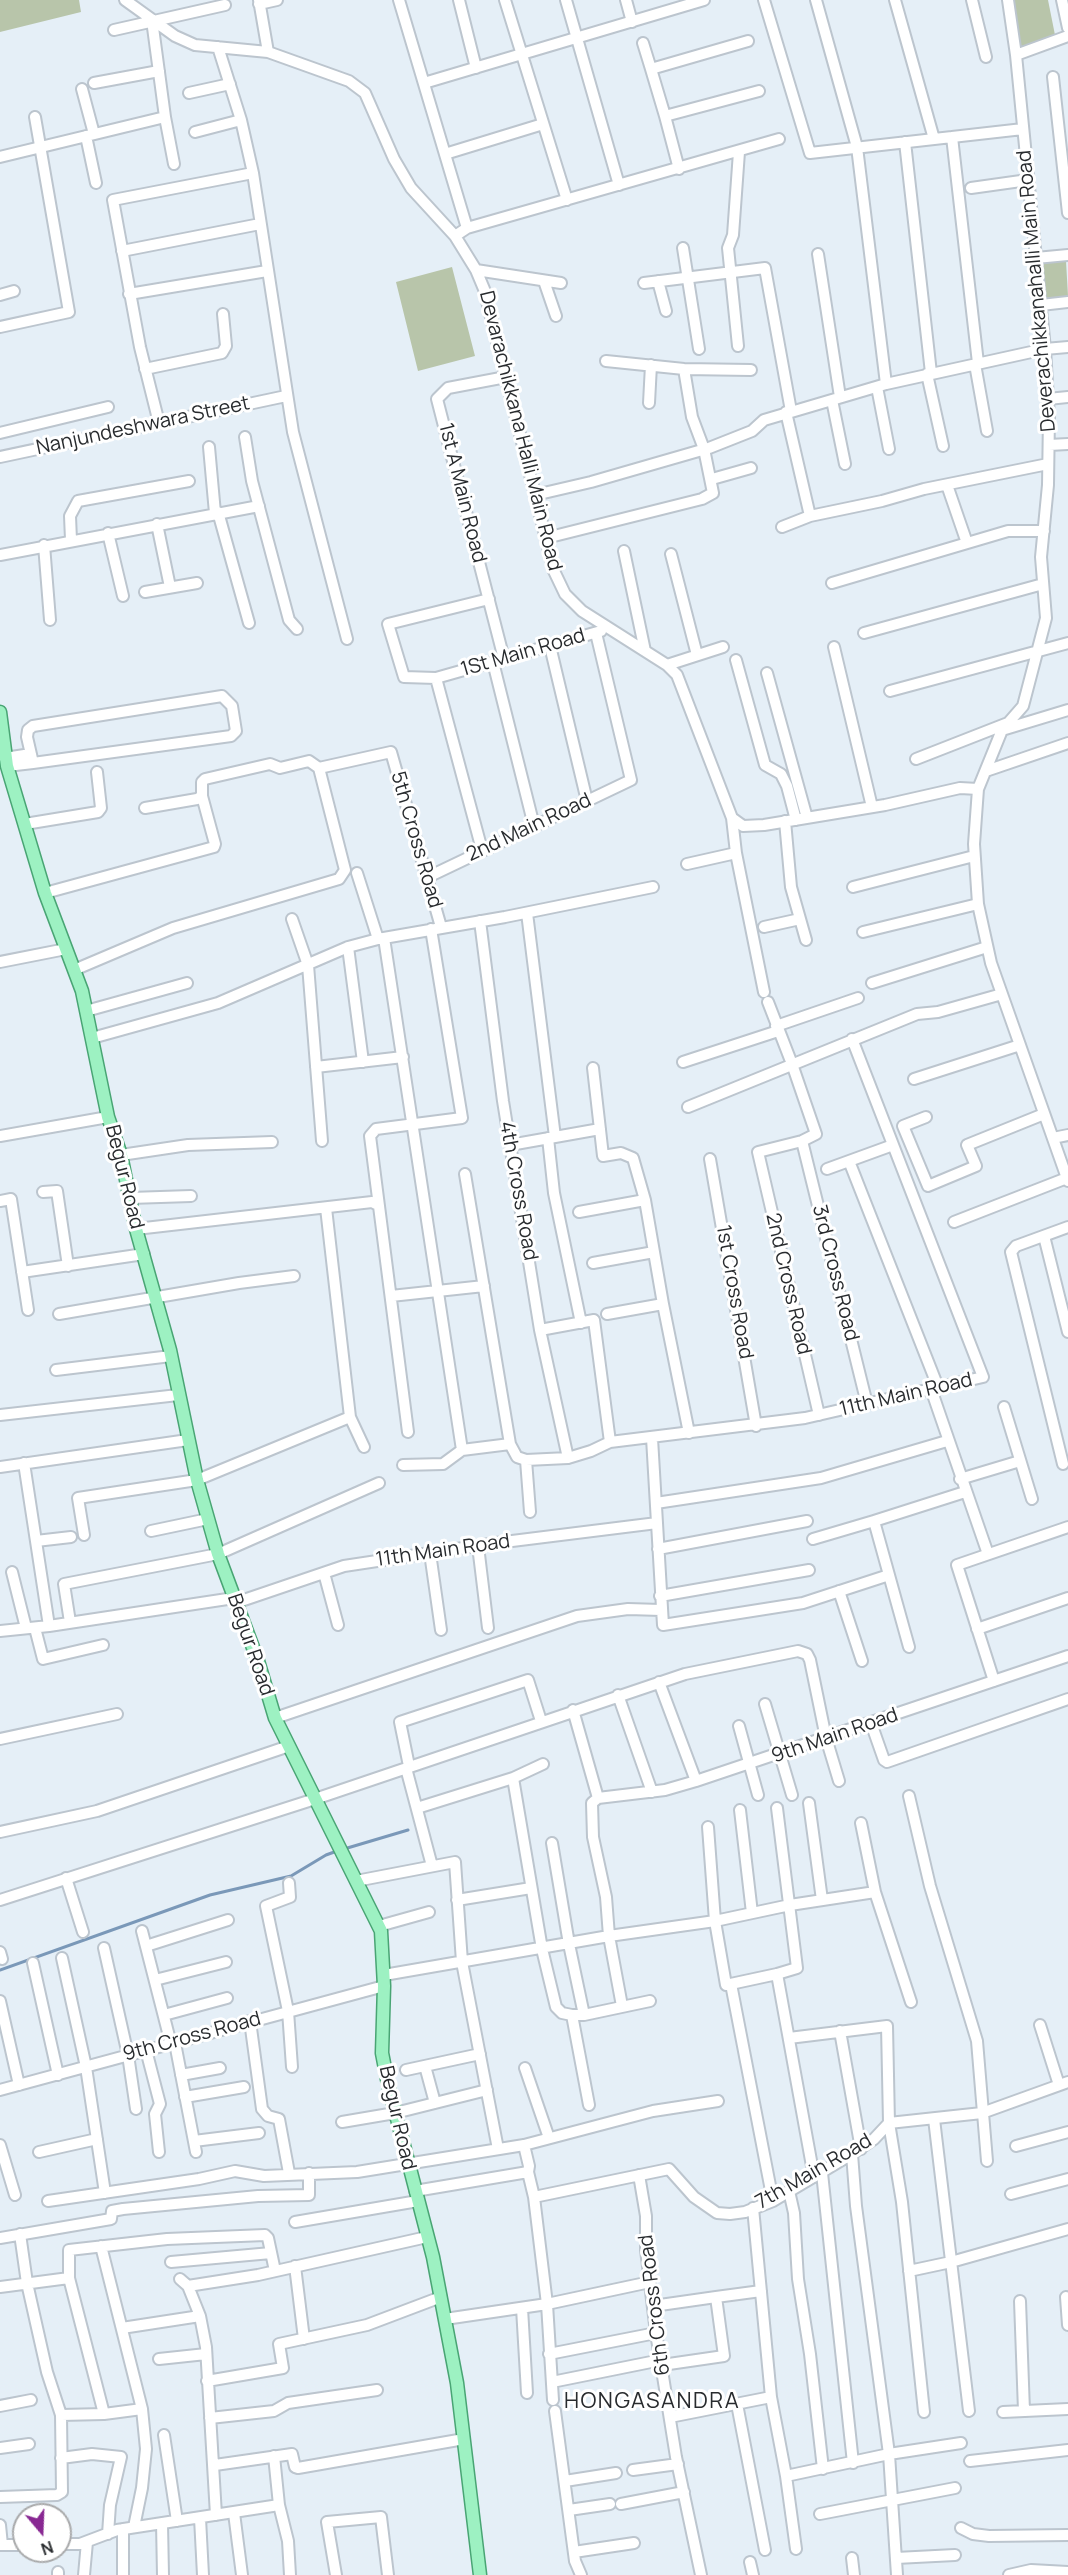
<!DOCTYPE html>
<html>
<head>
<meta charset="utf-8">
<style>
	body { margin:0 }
	#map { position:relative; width:1068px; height:2575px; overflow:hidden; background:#e5eff7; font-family:Manrope,sans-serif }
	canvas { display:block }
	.north { position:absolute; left:12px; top:2503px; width:60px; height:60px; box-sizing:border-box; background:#fff; border:2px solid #a9aaab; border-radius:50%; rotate:161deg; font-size:16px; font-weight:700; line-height:24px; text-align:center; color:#282b2e }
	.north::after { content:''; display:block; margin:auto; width:21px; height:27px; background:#882892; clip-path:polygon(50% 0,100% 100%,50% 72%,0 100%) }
</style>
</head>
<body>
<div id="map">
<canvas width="1068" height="2575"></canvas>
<div class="north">N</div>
</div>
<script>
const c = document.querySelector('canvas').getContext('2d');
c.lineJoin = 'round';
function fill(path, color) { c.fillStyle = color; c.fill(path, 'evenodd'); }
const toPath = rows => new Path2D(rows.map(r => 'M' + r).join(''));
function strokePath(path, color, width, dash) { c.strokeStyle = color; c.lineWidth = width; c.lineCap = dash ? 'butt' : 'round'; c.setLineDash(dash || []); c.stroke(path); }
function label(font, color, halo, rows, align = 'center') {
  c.font = font + ' Manrope,sans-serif'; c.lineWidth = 6; c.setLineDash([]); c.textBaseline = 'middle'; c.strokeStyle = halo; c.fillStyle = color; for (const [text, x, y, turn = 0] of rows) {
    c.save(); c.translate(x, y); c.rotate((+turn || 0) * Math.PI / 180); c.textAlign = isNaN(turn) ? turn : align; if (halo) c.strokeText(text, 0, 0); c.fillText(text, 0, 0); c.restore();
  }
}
fill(toPath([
	[0,0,79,0,81,12,0,32],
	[1014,0,1048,0,1055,35,1020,49],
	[1066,261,1068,296,1046,298,1043,263],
	[452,267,475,356,418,371,396,282]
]), '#b8c5aa');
strokePath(toPath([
	[344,1849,408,1830],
	[0,1970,210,1895,291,1876,326,1855,337,1851]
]), '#7a98b8', 3);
const minor = toPath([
	[125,0,175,36,195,45,268,52,349,81,365,93,394,159,411,188,455,236,476,270,484,289,554,571,565,594,582,611,667,665,677,675,732,818,743,826,764,825,885,805,960,788,978,789],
	[259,0,268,52],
	[399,0,467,228],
	[459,0,476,68],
	[505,0,567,200],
	[566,0,619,185],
	[626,0,632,22],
	[764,0,810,153,1023,129],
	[816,0,857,147,886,384],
	[895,0,934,139],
	[972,0,986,57],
	[1008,0,1016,55,1045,349,1049,416,1048,485,1041,557,1046,618,1023,706,1002,730,978,789,974,844,978,904,991,963,1068,1181],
	[1062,0,1068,28],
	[259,4,277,0],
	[152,20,165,117,174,164],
	[114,30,225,5],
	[643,43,651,69],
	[218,47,241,120,253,173,293,432,347,639],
	[1016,55,1068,36],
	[1053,77,1068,213],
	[94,83,159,71],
	[424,83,704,0],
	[82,89,94,134],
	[189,93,230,84],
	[665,116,651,69,748,41],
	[195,132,241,120],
	[86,136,96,183],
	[952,137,978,363],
	[905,142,931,373],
	[445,154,543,124],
	[0,157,165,117],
	[679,169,665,116,759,91],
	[971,188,1028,180],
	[455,236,467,228,779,139],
	[683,248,699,349],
	[122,251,260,224],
	[818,254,840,397],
	[1036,258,1068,255],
	[476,270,561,283],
	[544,281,556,316],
	[658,281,666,311],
	[644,283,765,268,791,411],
	[129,294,267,271],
	[0,295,14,291],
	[1041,305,1068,302],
	[0,327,69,312,35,117],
	[738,346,728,248,733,235,739,152],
	[606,361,684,369,751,370],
	[975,364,987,431],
	[145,369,222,353,226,346,223,314],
	[927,374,943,446],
	[877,387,889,449],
	[1048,399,1068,397],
	[832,400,845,464],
	[649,403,651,365],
	[786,412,810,516,882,501,924,489,1048,464],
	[159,423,140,347,113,200,253,173],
	[0,433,108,407],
	[245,437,252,481,289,620,297,629],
	[1049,445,1068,444],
	[209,447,215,513],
	[0,457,286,396],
	[712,479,751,468],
	[947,485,967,543],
	[535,495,591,482,709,448,752,431,764,420,886,384,1045,349,1068,347],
	[218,512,249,623],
	[157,524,170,587],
	[782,527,810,516],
	[108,533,123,596],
	[546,538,702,499,713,493,704,449,692,417,684,369],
	[71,540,70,516,78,501,189,481],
	[44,545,50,620],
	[624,551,645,651],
	[671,554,697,655],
	[0,555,259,506],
	[832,583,1008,531,1044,531],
	[145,592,197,583],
	[489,599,388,624,404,677,436,678,601,631],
	[864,633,1043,584],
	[550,646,587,801],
	[834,647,872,807],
	[504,659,437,399,448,388,506,377],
	[736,660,765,765,781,774,787,786,796,820],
	[493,662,534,826],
	[667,665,723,647],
	[767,673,807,818],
	[436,678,482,850],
	[890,691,1068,643],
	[1002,730,1068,710],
	[5,758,31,754],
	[916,759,1008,723],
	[7,766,33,763,231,736,236,731,232,706,222,696,33,726,28,730,27,737,33,763],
	[986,771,1068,743],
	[145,808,197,799,202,796,202,782,205,779,270,764,280,768,309,761,319,768,391,752,441,927],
	[732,818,736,853,764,992],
	[785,821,791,887,806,940],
	[25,824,98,812,101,808,97,772],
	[687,864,736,853],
	[357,873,378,939],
	[428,877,631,780,596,633],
	[853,887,974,856],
	[45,893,214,847,215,844,202,796],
	[527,913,555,1137],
	[292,919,308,965,322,1141],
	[480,921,503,1101,514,1169,540,1330,568,1458],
	[764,927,800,919],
	[863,932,978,904],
	[384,938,462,1450],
	[348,947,363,1062],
	[0,962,66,949],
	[74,970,173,928,339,879,345,870,319,768],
	[872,983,987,947],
	[768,1002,792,1064,816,1134,802,1141,758,1152,819,1415],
	[86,1011,187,983],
	[776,1026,858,998],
	[92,1038,218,1003,348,947,378,939,505,917,653,887],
	[683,1062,778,1031],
	[316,1067,403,1057],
	[593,1068,603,1156,621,1153,633,1158,645,1200,663,1304,607,1314],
	[914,1079,1020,1045],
	[688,1107,917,1014,938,1012,1002,994],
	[926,1117,903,1126,928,1186,976,1166,967,1145,1044,1114],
	[0,1136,108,1117],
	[548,1138,554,1193,581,1323],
	[1053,1138,1068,1135],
	[802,1141,867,1404],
	[510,1145,600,1129],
	[121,1155,188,1145,272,1142],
	[710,1159,756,1426],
	[849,1161,938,1387],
	[827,1169,893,1145],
	[465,1174,510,1444,517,1457,526,1460,568,1458,591,1451,610,1442,805,1418,983,1377,852,1039],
	[43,1192,57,1191,68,1266],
	[130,1198,191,1196],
	[0,1201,11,1199,28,1310],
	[326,1208,350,1417,364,1447],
	[579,1212,645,1200],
	[954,1222,1067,1178],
	[136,1229,372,1202,378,1205],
	[1044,1236,1068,1332],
	[593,1263,654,1252],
	[22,1272,144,1254],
	[391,1296,484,1286],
	[663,1304,689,1433],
	[59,1314,239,1283,294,1276],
	[540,1330,594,1320,610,1442],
	[56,1370,171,1356],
	[931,1389,988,1554],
	[1004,1407,1032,1499],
	[0,1415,178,1395],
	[408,1432,370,1136,376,1129,462,1118,431,929],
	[652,1438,663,1625,803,1603,889,1575,874,1521,965,1492],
	[526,1460,530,1512],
	[24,1463,49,1626],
	[1063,1464,1011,1252,1016,1246,1068,1227],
	[403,1465,443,1464,462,1450,510,1444],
	[0,1467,188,1440],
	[960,1479,1020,1461],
	[656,1503,821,1478,947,1441],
	[151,1531,208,1519],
	[84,1535,78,1498,197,1480,350,1417],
	[813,1539,874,1521],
	[36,1541,71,1537],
	[478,1546,488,1628],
	[658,1549,807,1521],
	[430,1553,441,1630],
	[12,1572,26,1628],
	[324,1573,338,1625],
	[889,1575,909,1647],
	[839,1591,862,1661],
	[660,1596,809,1570],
	[235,1603,344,1566,496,1543,657,1523],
	[70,1622,64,1584,218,1554,379,1483],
	[35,1628,43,1659,103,1645],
	[977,1629,1068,1598],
	[0,1631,49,1626,234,1598],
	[994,1681,957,1565,1068,1527],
	[659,1682,696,1781],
	[618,1695,652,1792],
	[765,1704,792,1795],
	[573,1710,598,1798],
	[275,1718,577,1616,628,1609,661,1610],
	[871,1723,884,1760,887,1762,1068,1699],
	[739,1726,758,1795],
	[0,1739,117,1714],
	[409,1766,400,1722,528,1680,541,1721],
	[406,1768,432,1866],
	[513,1778,543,1764],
	[909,1796,930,1886,977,2041,987,2161],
	[598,1798,665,1790,696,1781,1068,1656],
	[598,1798,592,1803,593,1837,606,1897,609,1936,622,2006],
	[809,1803,822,1900],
	[417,1808,513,1778,542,1949,556,2007,562,2013,572,2015],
	[740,1810,752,1913],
	[861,1823,875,1892,911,2002],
	[708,1827,715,1921,726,1985,777,1974,797,1968,777,1808],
	[0,1832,97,1811,289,1746],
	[552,1843,569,1944,584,2015],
	[66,1878,83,1932],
	[356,1881,455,1862,462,1962,498,2149],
	[289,1883,290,1897,266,1906,288,2011,292,2067],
	[0,1900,315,1799,685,1674,798,1651,807,1654,810,1660,826,1738,839,1781],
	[457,1900,531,1888],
	[379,1926,429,1912],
	[142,1931,171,2044],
	[146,1946,228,1920],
	[104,1948,128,2055,136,2109],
	[0,1952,2,1959],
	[62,1958,86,2067,105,2193],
	[33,1963,58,2075],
	[777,1974,814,2177],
	[384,1975,609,1936,715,1921,790,1905,875,1892],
	[155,1980,226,1962],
	[731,1984,773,2201],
	[0,2001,19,2085],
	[164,2015,227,1998],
	[250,2021,262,2109,268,2116,279,2119,289,2173],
	[1040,2025,1059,2085],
	[840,2031,861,2149],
	[789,2038,887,2026,889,2123,902,2202,924,2412],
	[175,2043,196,2152],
	[146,2050,160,2104,155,2114,159,2152],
	[425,2066,435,2103],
	[525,2068,549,2138],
	[406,2070,480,2054],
	[181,2075,220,2068],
	[0,2090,384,1986],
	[185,2097,244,2087],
	[589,2105,572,2015,584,2015,650,2001],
	[934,2119,969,2411],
	[342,2122,395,2113,487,2090],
	[194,2141,259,2133],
	[0,2145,15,2195],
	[524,2145,529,2166,528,2172],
	[1016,2146,1068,2132],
	[39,2152,97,2139],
	[852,2154,856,2206,889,2454,897,2575],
	[822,2173,853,2463],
	[639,2175,646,2216,646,2250,656,2333,676,2457,701,2575],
	[415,2191,528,2172,534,2197,547,2304,553,2400],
	[789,2191,794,2213,798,2279,810,2354,823,2469],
	[1011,2194,1068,2179],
	[534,2197,669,2169,694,2197,717,2213,730,2214,745,2212,773,2201,852,2154,874,2139,889,2123,982,2113,1068,2082],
	[48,2201,199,2179,235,2171,264,2176,357,2172,524,2145,653,2111,718,2101],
	[753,2208,771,2397,786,2476,796,2549],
	[295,2222,418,2201],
	[0,2238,111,2219,112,2211,123,2209,258,2196,309,2195,309,2173],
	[101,2246,142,2409,146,2449,142,2488,134,2527],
	[171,2262,271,2253],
	[295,2266,304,2339],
	[909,2271,951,2262,1068,2229],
	[180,2279,188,2286,200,2316,206,2347,216,2515],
	[188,2286,258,2275,427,2237],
	[0,2287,69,2278],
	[716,2297,761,2291],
	[1066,2297,1068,2325],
	[1020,2301,1024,2411],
	[653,2306,716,2297,724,2356,662,2365],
	[522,2308,527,2393],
	[445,2319,547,2304,650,2282],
	[122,2328,200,2316],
	[549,2354,656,2333],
	[159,2359,206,2354],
	[207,2381,283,2368,279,2344,367,2325,441,2297],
	[552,2382,661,2360],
	[737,2404,765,2550],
	[0,2406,31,2400],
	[555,2411,575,2561,581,2575],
	[1003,2412,1068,2409],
	[104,2414,69,2278,69,2250,167,2239,265,2235,268,2238,275,2271],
	[61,2415,104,2414,142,2409],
	[670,2417,771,2397],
	[210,2418,274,2411,288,2403,377,2390],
	[164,2435,177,2521],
	[0,2448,29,2444],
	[274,2456,279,2505,288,2541,290,2575],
	[61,2458,92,2454,121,2457,110,2505,108,2534],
	[970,2461,1068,2450],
	[215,2465,292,2454,295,2467,298,2468,464,2439],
	[633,2470,678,2464],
	[786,2476,889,2454,961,2443],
	[565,2481,616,2473],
	[0,2497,57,2495,62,2492,61,2415,47,2372,27,2283,20,2234],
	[621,2504,684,2492],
	[569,2510,610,2504],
	[234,2513,242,2575],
	[820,2514,955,2488],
	[200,2518,203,2575],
	[162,2523,163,2575],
	[0,2525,2,2545],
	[961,2528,973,2534,989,2536,1068,2535],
	[60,2544,80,2544,117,2530,279,2505],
	[0,2545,24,2545],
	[574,2552,634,2543],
	[852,2558,854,2575],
	[896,2558,955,2555],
	[750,2562,753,2575],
	[58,2572,58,2575],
	[84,2575,87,2542],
	[123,2575,123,2529],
	[336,2575,327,2522,381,2517,388,2575],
	[1009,2575,1031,2570,1068,2572]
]);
const major = toPath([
	[0,712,7,766,45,893,82,991,108,1117,121,1155,136,1229,170,1350,197,1480,218,1554,258,1661,275,1718,381,1931,384,1986,382,2053,388,2084,433,2257,457,2383,480,2575]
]);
strokePath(minor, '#bcc5ce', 14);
strokePath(major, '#49a574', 15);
strokePath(minor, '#fff', 10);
strokePath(major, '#9df1c2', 12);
label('20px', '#282b2e', '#fff', [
	["Deverachikkanahalli Main Road",1037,291,-95],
	["Nanjundeshwara Street",143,426,-12],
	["Devarachikkana Halli Main Road",520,431,76],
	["1st A Main Road",462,493,76],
	["1St Main Road",523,653,-16],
	["2nd Main Road",529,828,-25],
	["5th Cross Road",416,840,74],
	["Begur Road",124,1177,76],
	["4th Cross Road",518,1191,80],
	["3rd Cross Road",835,1273,76],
	["2nd Cross Road",788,1284,77],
	["1st Cross Road",734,1292,80],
	["11th Main Road",906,1395,-13],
	["11th Main Road",443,1551,-8],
	["Begur Road",250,1645,71],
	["9th Main Road",835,1736,-19],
	["9th Cross Road",192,2037,-15],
	["Begur Road",397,2118,77],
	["7th Main Road",814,2172,-30],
	["6th Cross Road",655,2305,-97]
]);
c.letterSpacing = '1.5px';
label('22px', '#282b2e', '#fff', [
	["HONGASANDRA",652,2402]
]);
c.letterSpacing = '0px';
</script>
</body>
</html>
